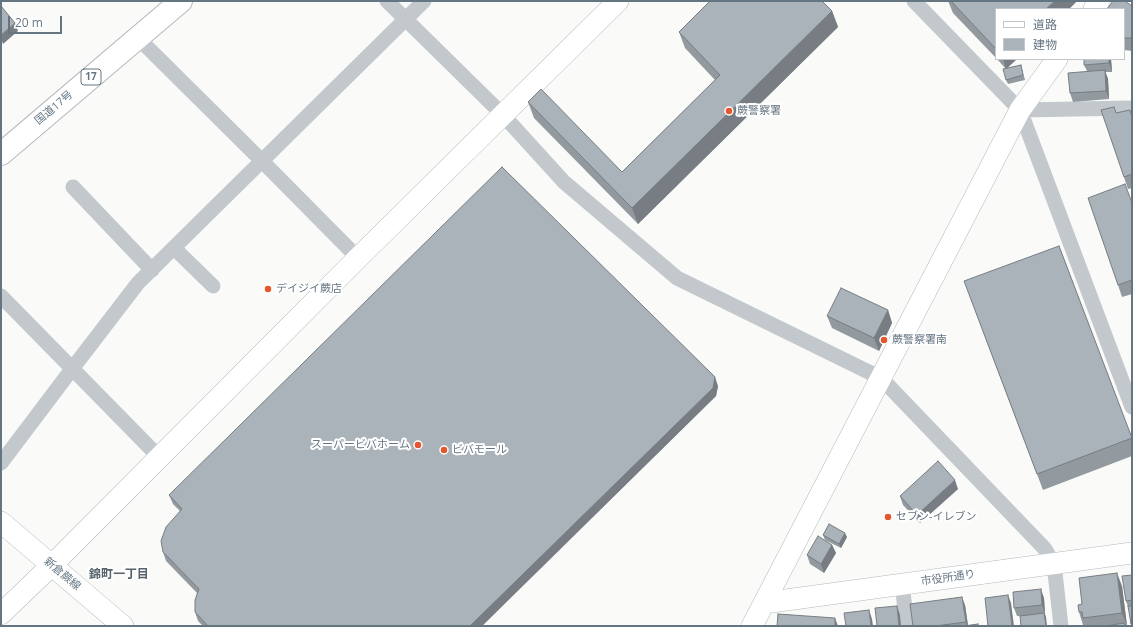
<!DOCTYPE html>
<html>
<head>
<meta charset="utf-8">
<style>
	body { margin:0 }
	#map { position:relative; width:1133px; height:627px; overflow:hidden; background:#fafaf8; font-family:"Open Sans","Noto Sans JP",sans-serif }
	canvas { display:block }
	.frame { position:absolute; inset:0; border:2px solid #657683; pointer-events:none }
	.legend { position:absolute; left:995px; top:8px; width:130px; height:52px; box-sizing:border-box; background:#fff; border:1px solid #c1c8cd; margin:0; padding:5px 7px; list-style:none; font-size:12px; color:#657683 }
	.legend li { display:flex; align-items:center; gap:8px; height:20px }
	.legend b { width:20px; border:1px solid #c1c8cd }
	.scale { position:absolute; left:8px; top:16px; width:54px; height:18px; box-sizing:border-box; border:2px solid #657683; border-top:0; padding-left:5px; font-size:12px; line-height:14px; white-space:nowrap; color:#657683; -webkit-text-stroke:3px #fff; paint-order:stroke }
</style>
</head>
<body>
<div id="map">
<canvas width="1133" height="627"></canvas>
<div class="frame"></div>
<ul class="legend">
<li><b style="height:5px;background:#fff"></b>道路</li>
<li><b style="height:11px;background:#aab3b9"></b>建物</li>
</ul>
<div class="scale">20 m</div>
</div>
<script>
const c = document.querySelector('canvas').getContext('2d');
c.lineJoin = 'round';
const toPath = rows => new Path2D(rows.map(r => 'M' + r).join(''));
function strokePath(path, color, width, dash) { c.strokeStyle = color; c.lineWidth = width; c.lineCap = dash ? 'butt' : 'round'; c.setLineDash(dash || []); c.stroke(path); }
function fill(path, color) { c.fillStyle = color; c.fill(path, 'evenodd'); }
function label(font, color, halo, rows, align = 'center') {
  c.font = font + ' "Open Sans","Noto Sans JP",sans-serif'; c.lineWidth = 4; c.setLineDash([]); c.textBaseline = 'middle'; c.strokeStyle = halo; c.fillStyle = color; for (const [text, x, y, turn = 0] of rows) {
    c.save(); c.translate(x, y); c.rotate((+turn || 0) * Math.PI / 180); c.textAlign = isNaN(turn) ? turn : align; if (halo) c.strokeText(text, 0, 0); c.fillText(text, 0, 0); c.restore();
  }
}
const secondary = toPath([
	[1094,9,1099,1],
	[1,522,123,626],
	[764,603,1132,553],
	[1,614,52,565,358,258,618,1],
	[752,626,1020,110,1057,59]
]);
const highway = toPath([
	[1,154,181,1]
]);
strokePath(secondary, '#b3babf', 22);
strokePath(highway, '#b4b9bd', 24);
strokePath(toPath([
	[387,1,503,115,564,182,677,278,881,378,1045,549,1054,564,1061,626],
	[914,1,1020,110,1132,407],
	[137,37,262,161,358,258],
	[1020,110,1132,108],
	[73,187,152,270],
	[174,248,213,286],
	[1,296,159,457],
	[1,463,72,369,138,283,424,1],
	[902,584,907,626]
]), '#c3c8cc', 15);
strokePath(secondary, '#fff', 21);
strokePath(highway, '#fff', 22);
fill(toPath([
	[948,1,1077,1,1069,9,996,9,996,58,953,13],
	[1132,6,1132,51,1124,50,1124,9],
	[832,11,838,27,638,224,534,118,528,102,622,172,715,80,685,48,679,32],
	[997,59,1017,59,1007,68,1021,65,1025,80,1008,84,1006,80,1006,69],
	[1111,59,1112,72,1105,72,1108,79,1109,99,1073,102,1070,93,1087,71,1084,65],
	[1116,113,1132,116,1132,188,1128,189,1124,177],
	[1132,203,1132,294,1122,297,1118,285],
	[1059,246,1132,439,1132,456,1043,490,970,297],
	[888,310,892,323,879,351,832,328,827,316],
	[718,386,716,396,482,626,203,626,198,621,195,612,197,593,166,561,163,552,180,511,173,504,169,495],
	[958,489,920,523,903,505,900,496],
	[823,535,847,537,841,548,825,540],
	[832,545,836,553,824,573,810,564,807,555],
	[1132,575,1132,626,1131,626,1129,609,1126,601],
	[1122,586,1127,626,1086,626,1086,625,1083,625,1079,612,1082,604],
	[1044,598,1045,614,1046,617,1017,616,1014,608],
	[965,605,968,625,979,626,913,626]
]), '#929a9f');
fill(toPath([
	[1055,1,1077,1,1069,9,1046,9],
	[832,11,838,27,638,224,632,208],
	[15,23,18,31,3,44,1,38,1,35],
	[1003,59,1017,59,1006,69],
	[1109,59,1111,59,1112,72,1109,63],
	[1105,70,1108,79,1109,99,1106,91],
	[888,310,892,323,879,351,874,338],
	[715,377,718,386,716,396,482,626,470,626],
	[955,480,958,489,920,523,917,515],
	[845,533,847,537,841,548,839,544],
	[832,545,836,553,824,573,821,564],
	[1117,573,1122,586,1127,626,1122,613],
	[1041,589,1044,598,1045,614,1042,605],
	[1008,595,1011,603,1014,626,1012,626],
	[962,597,965,605,968,626,967,626,966,622],
	[897,606,900,615,901,626,899,626],
	[869,610,872,619,873,626,871,626],
	[1044,613,1046,617,1047,626,1046,626],
	[835,618,838,626,835,626]
]), '#777d82');
const building = toPath([
	[710,1,822,1,832,11,632,208,528,102,541,89,622,172,720,75,679,32,710,1],
	[951,1,1055,1,1046,9,996,9,996,49,951,1],
	[1113,1,1125,1,1132,6,1132,38,1124,38,1124,9,1107,9,1113,1],
	[1,6,15,23,1,35,1,6],
	[1084,59,1109,59,1109,63,1084,65,1084,59],
	[1021,65,1023,75,1006,80,1003,69,1021,65],
	[1105,70,1106,91,1070,93,1068,73,1105,70],
	[1114,107,1116,113,1130,110,1132,117,1132,174,1124,177,1101,110,1114,107],
	[502,167,715,377,713,388,470,626,208,626,195,612,195,600,199,589,163,552,161,541,166,527,182,509,169,495,502,167],
	[1125,184,1132,203,1132,280,1118,285,1088,198,1125,184],
	[1059,246,1132,438,1037,474,964,281,1059,246],
	[841,288,888,310,874,338,827,316,841,288],
	[938,461,955,480,917,515,900,496,938,461],
	[829,524,845,533,839,544,823,535,829,524],
	[818,536,832,545,821,564,807,555,818,536],
	[1117,573,1122,613,1083,618,1082,612,1079,612,1078,605,1082,604,1079,578,1117,573],
	[1132,575,1132,600,1126,601,1122,576,1132,575],
	[1041,589,1042,605,1014,608,1013,592,1041,589],
	[1008,595,1012,626,988,626,985,598,1008,595],
	[962,597,966,622,935,626,913,626,910,604,962,597],
	[897,606,899,626,877,626,875,608,897,606],
	[1128,606,1132,606,1132,624,1131,624,1128,606],
	[869,610,871,626,846,626,844,613,869,610],
	[1044,613,1046,626,1021,626,1020,616,1044,613],
	[778,614,835,618,835,626,777,626,778,614],
	[1124,623,1125,626,1106,626,1124,623],
	[978,624,978,626,964,626,978,624]
]);
fill(building, '#aab3b9');
strokePath(building, '#777d82', 1);
for (const [x, y, r, color] of [
	[729,111,4,"#e4572e"],
	[268,289,4,"#e4572e"],
	[884,340,4,"#e4572e"],
	[418,445,4,"#e4572e"],
	[444,450,4,"#e4572e"],
	[888,517,4,"#e4572e"]
]) { const dot = new Path2D(); dot.arc(x, y, r, 0, 2 * Math.PI); c.fillStyle = color; c.fill(dot); strokePath(dot, '#fff', 1.5); }
for (const [x, y, w] of [
	[91,77,20]
]) { const box = new Path2D(); box.roundRect(x - w / 2, y - 8, w, 16, 3); c.fillStyle = '#fff'; c.fill(box); strokePath(box, '#657683', 1); }
label('bold 10px', '#657683', null, [
	["17",91,77]
]);
label('11px', '#657683', '#fff', [
	["国道17号",54,108,-40],
	["新倉蕨線",62,574,40],
	["市役所通り",948,578,-8]
]);
label('11px', '#657683', '#fff', [
	["蕨警察署",737,111],
	["デイジイ蕨店",276,289],
	["蕨警察署南",892,340],
	["スーパービバホーム",410,445,"right"],
	["ビバモール",452,450],
	["セブン-イレブン",896,517]
], 'left');
label('bold 12px', '#57646e', '#fff', [
	["錦町一丁目",119,575]
]);
</script>
</body>
</html>
